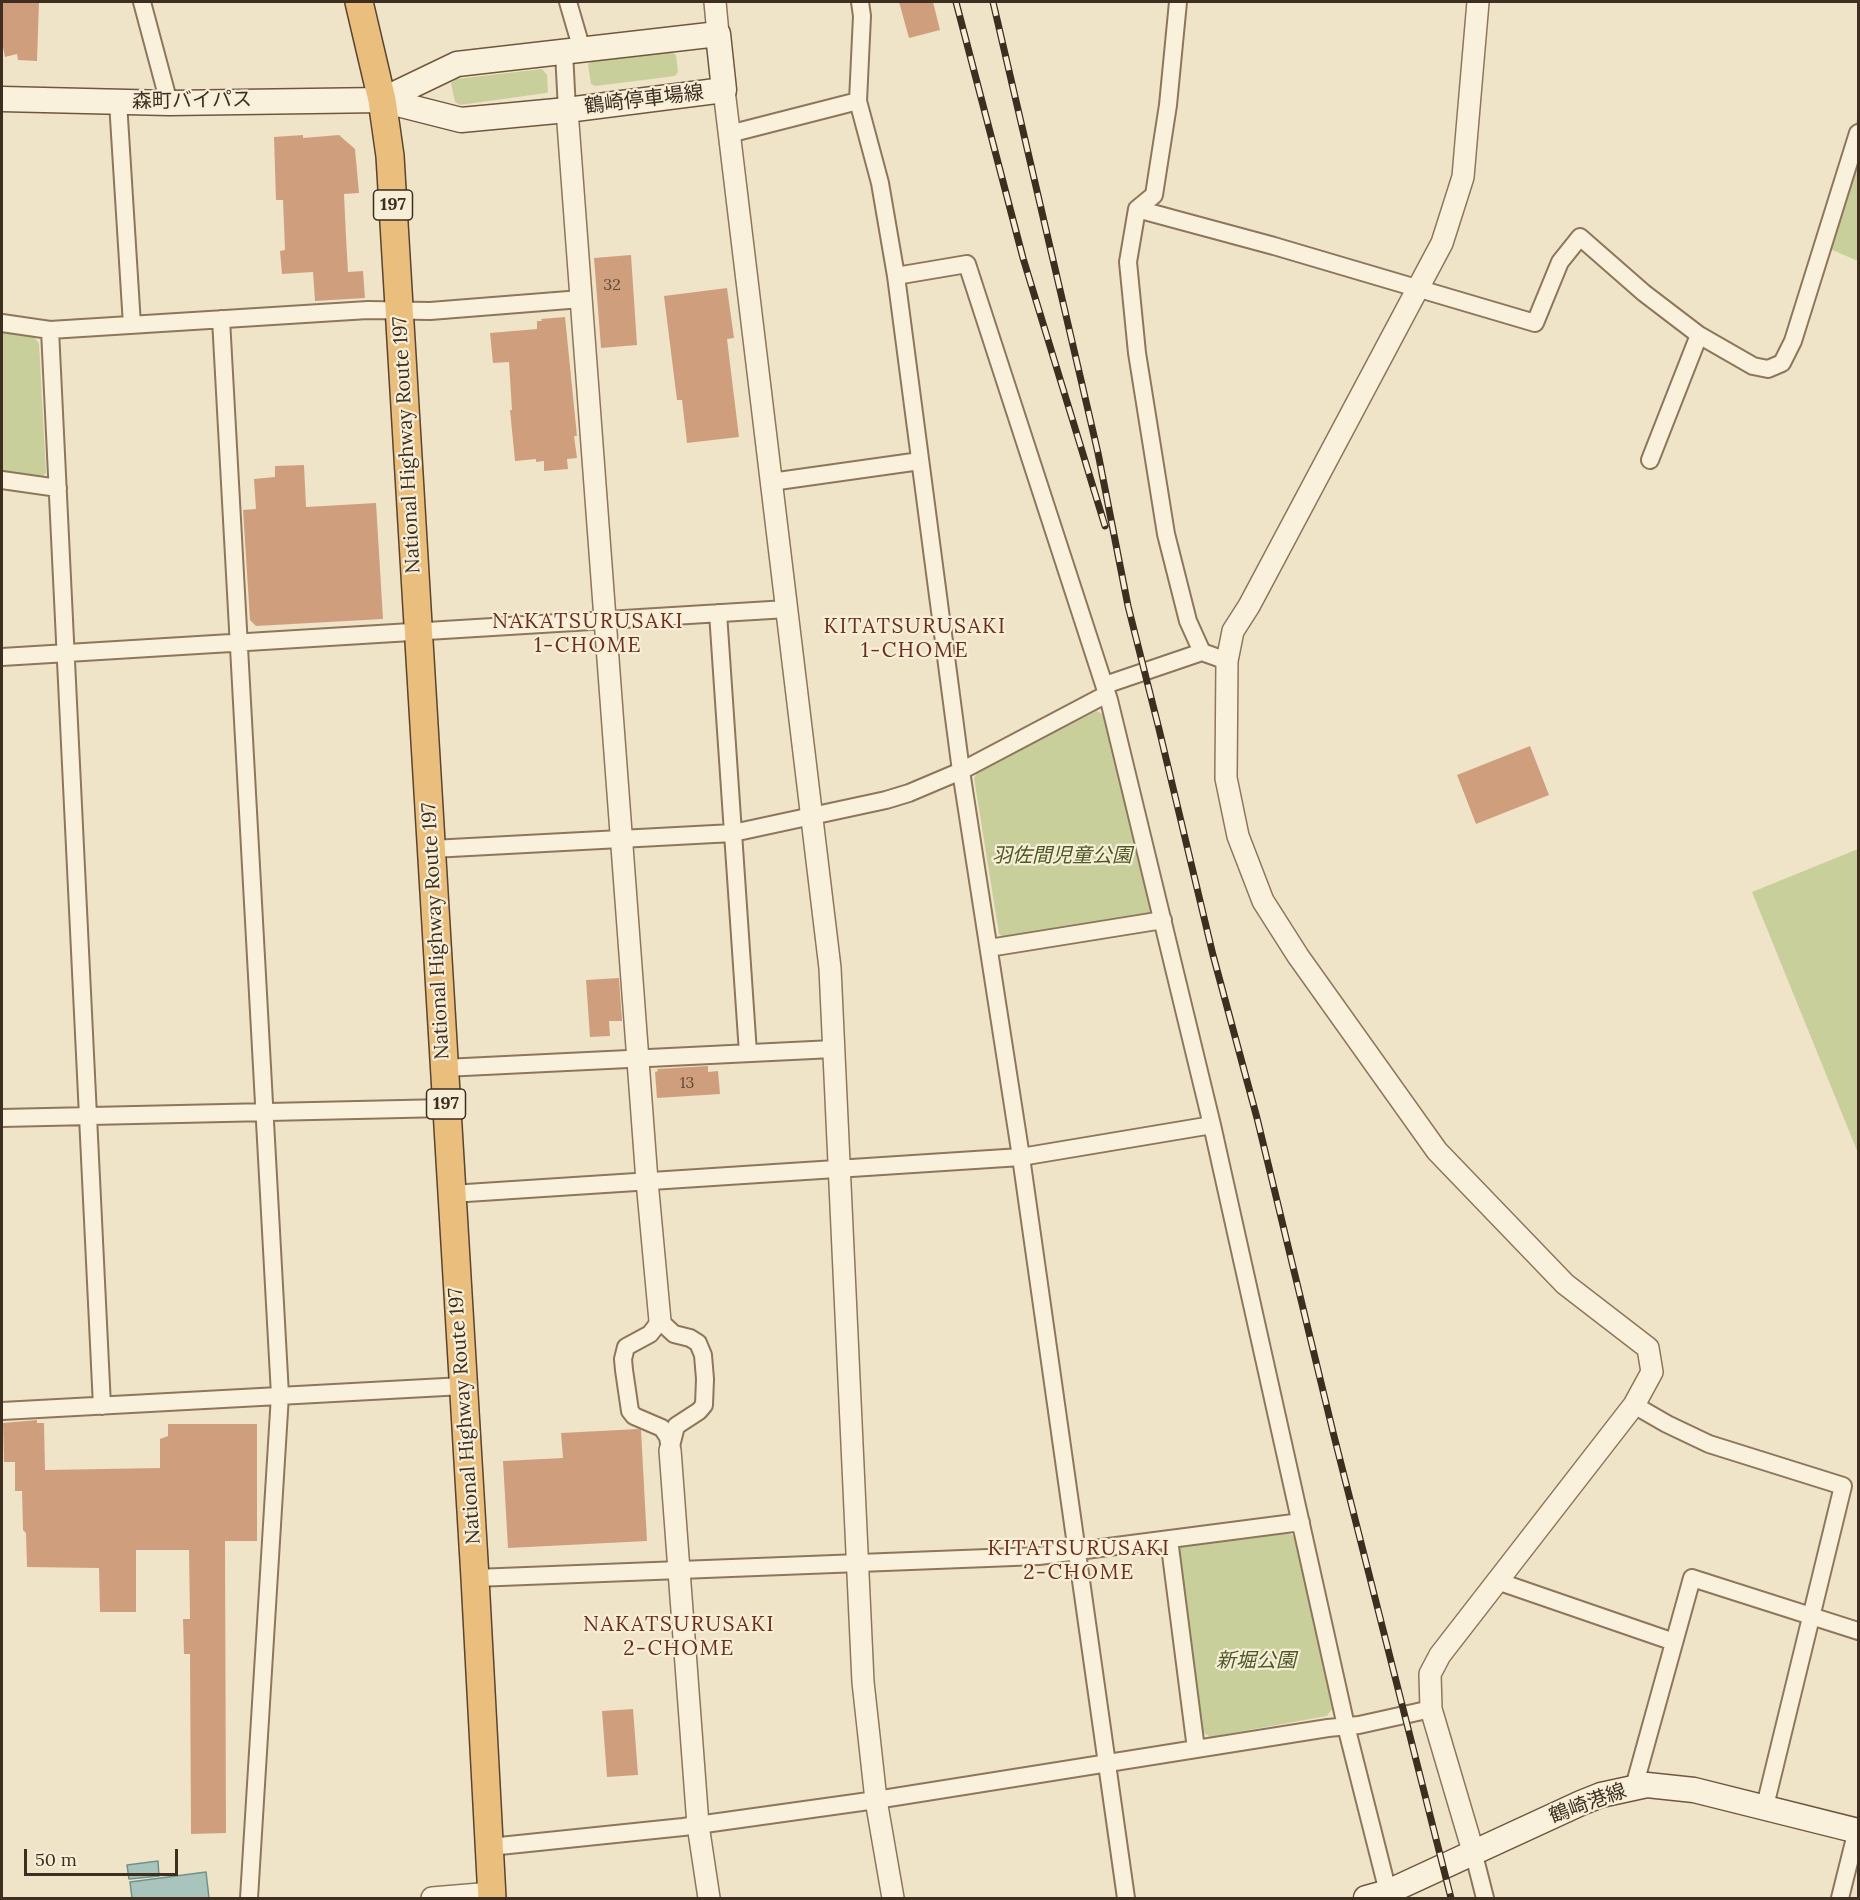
<!DOCTYPE html>
<html>
<head>
<meta charset="utf-8">
<style>
	body { margin:0 }
	#map { position:relative; width:1860px; height:1900px; overflow:hidden; background:#f0e4c8; font-family:Lora,serif }
	canvas { display:block }
	.frame { position:absolute; inset:0; border:3px solid #3d2e20; pointer-events:none }
	.scale { position:absolute; left:24px; top:1849px; width:154px; height:27px; box-sizing:border-box; border:3px solid #3d2e20; border-top:0; padding-left:8px; font-size:18px; line-height:21px; white-space:nowrap; color:#3d2e20; -webkit-text-stroke:4px #f7eed8; paint-order:stroke }
</style>
</head>
<body>
<div id="map">
<canvas width="1860" height="1900"></canvas>
<div class="frame"></div>
<div class="scale">50 m</div>
</div>
<script>
const c = document.querySelector('canvas').getContext('2d');
c.lineJoin = 'round';
function fill(path, color) { c.fillStyle = color; c.fill(path, 'evenodd'); }
const toPath = rows => new Path2D(rows.map(r => 'M' + r).join(''));
function strokePath(path, color, width, dash) { c.strokeStyle = color; c.lineWidth = width; c.lineCap = dash ? 'butt' : 'round'; c.setLineDash(dash || []); c.stroke(path); }
function label(font, color, halo, rows, align = 'center') {
  c.font = font + ' Lora,"Noto Sans JP",serif'; c.lineWidth = 4.5; c.setLineDash([]); c.textBaseline = 'middle'; c.strokeStyle = halo; c.fillStyle = color; for (const [text, x, y, turn = 0] of rows) {
    c.save(); c.translate(x, y); c.rotate((+turn || 0) * Math.PI / 180); c.textAlign = isNaN(turn) ? turn : align; if (halo) c.strokeText(text, 0, 0); c.fillText(text, 0, 0); c.restore();
  }
}
fill(toPath([
	[670,51,676,55,678,72,675,76,595,86,591,84,588,65,591,61],
	[542,69,547,75,548,92,546,93,460,105,455,102,451,83,456,79],
	[1858,115,1858,261,1823,246],
	[2,331,32,335,39,343,46,473,39,480,2,474],
	[1097,711,1104,715,1154,910,1148,920,1007,940,999,934,974,778,979,770],
	[1858,849,1858,1153,1752,892],
	[1287,1533,1297,1537,1332,1709,1327,1716,1210,1737,1201,1731,1176,1554,1182,1546]
]), '#c9cf9b');
const water = toPath([
	[158,1861,159,1876,129,1879,127,1865,158,1861],
	[206,1872,209,1898,132,1898,130,1882,206,1872]
]);
fill(water, '#a9c4bc');
strokePath(water, '#6f938a', 1.5);
fill(toPath([
	[2,2,39,2,37,61,18,60,17,54,5,57,2,42],
	[899,2,933,2,940,30,909,38],
	[303,135,303,138,339,135,355,149,359,193,344,194,346,237,348,272,363,271,365,298,315,301,313,272,282,274,280,251,285,250,283,200,276,200,274,137],
	[631,255,637,345,601,348,594,258],
	[727,288,734,338,727,339,739,437,687,443,682,400,677,400,664,296],
	[565,317,577,436,574,436,577,458,567,459,568,469,544,471,544,461,536,462,536,459,515,461,510,410,512,410,509,362,493,363,490,333,537,329,537,321,542,321,541,319],
	[304,465,306,507,376,503,383,619,256,626,250,620,243,510,256,509,254,479,275,477,275,466],
	[1530,746,1549,795,1476,824,1457,775],
	[619,978,622,1021,609,1021,610,1036,590,1037,586,980],
	[708,1066,708,1072,718,1071,720,1094,657,1098,655,1072,658,1071,657,1069],
	[37,1420,37,1423,44,1423,45,1470,160,1468,160,1439,168,1436,168,1424,257,1424,257,1541,225,1541,226,1833,191,1834,190,1654,184,1654,183,1619,190,1619,189,1550,136,1550,136,1612,100,1612,99,1568,27,1567,26,1533,23,1530,22,1491,15,1491,15,1462,4,1462,3,1423],
	[638,1429,641,1430,647,1541,508,1548,503,1461,563,1458,561,1433],
	[633,1709,638,1775,607,1777,602,1711]
]), '#cf9f7d');
const minor = toPath([
	[142,2,169,103],
	[568,2,582,50],
	[1178,2,1168,105,1154,195,1137,209,1128,262,1137,353,1166,534,1188,621,1202,652,1227,661],
	[564,52,567,110],
	[858,101,880,183,896,276,961,771,1021,1157,1126,1898],
	[118,102,132,325],
	[729,134,858,101,862,16,860,2],
	[1137,209,1274,246,1535,323,1560,262,1580,237,1644,293,1699,335,1753,366,1768,369,1782,363,1793,341,1858,133],
	[896,276,967,264,1109,700,1212,1125,1346,1726,1388,1892],
	[221,319,280,1395,249,1898],
	[2,323,50,330,368,310,430,311,581,299],
	[50,330,102,1406],
	[1650,460,1699,335],
	[2,480,58,488],
	[771,482,920,461],
	[718,613,748,1053],
	[2,657,787,609],
	[1105,685,1202,652],
	[432,849,733,833,886,800,909,793,961,771,1107,694],
	[989,948,1163,920],
	[444,1068,833,1049],
	[2,1118,446,1108],
	[451,1194,1021,1157,1212,1125],
	[660,1321,674,1334,690,1338,698,1343,703,1355,705,1379,704,1405,699,1411,676,1426,670,1450,668,1437,662,1428,634,1416,630,1411,624,1370,623,1359,626,1347,650,1334,660,1321],
	[1634,1405,1667,1424,1709,1444,1843,1486,1765,1806],
	[2,1411,463,1386],
	[1169,1539,1196,1749],
	[475,1578,1039,1556,1301,1522],
	[1497,1581,1674,1642],
	[1634,1787,1692,1578,1858,1631],
	[490,1847,683,1827,876,1800,1328,1728,1359,1725,1431,1709],
	[1473,1851,1485,1898],
	[1840,1898,1857,1830]
]);
const tertiary = toPath([
	[715,2,718,34],
	[724,90,830,968,863,1682,876,1800,893,1898],
	[567,110,647,1181,660,1321],
	[670,1450,698,1825,709,1898],
	[1473,1851,1431,1709,1430,1674,1440,1655,1634,1405,1652,1372,1648,1348,1565,1284,1437,1151,1298,956,1263,901,1238,836,1226,778,1227,661,1233,631,1249,606,1442,243,1463,177,1478,2],
	[432,1898,492,1893]
]);
const secondary = toPath([
	[2,99,169,103,382,100,461,120,567,110,724,90,718,34,457,64,382,100],
	[1366,1898,1388,1892,1581,1803,1601,1795,1647,1785,1694,1790,1858,1831]
]);
const trunk = toPath([
	[359,2,382,100,390,156,475,1578,492,1898]
]);
strokePath(minor, '#8d765c', 20);
strokePath(tertiary, '#8d765c', 24);
strokePath(secondary, '#6f573f', 27);
strokePath(trunk, '#5b4430', 30);
strokePath(minor, '#faf1dc', 16);
strokePath(tertiary, '#faf1dc', 21);
strokePath(secondary, '#faf1dc', 24);
strokePath(trunk, '#eabe7c', 27);
const rail = toPath([
	[956,2,1023,258,1105,526],
	[993,2,1098,453,1128,606,1159,729,1213,955,1257,1118,1333,1432,1451,1898]
]);
strokePath(rail, '#3d2e20', 7);
strokePath(rail, '#f7eed8', 4.5, [14]);
label('16px', '#624a37', null, [
	["32",612,285],
	["13",687,1083]
]);
for (const [x, y, w] of [
	[393,205,39],
	[446,1104,39]
]) { const box = new Path2D(); box.roundRect(x - w / 2, y - 15, w, 30, 4.5); c.fillStyle = '#f7eed8'; c.fill(box); strokePath(box, '#3d2e20', 1.5); }
label('bold 18px', '#3d2e20', null, [
	["197",393,205],
	["197",446,1104]
]);
label('20px', '#3d2e20', '#f7eed8', [
	["鶴崎停車場線",644,100,-7],
	["森町バイパス",192,101,-1],
	["National Highway Route 197",407,445,-93],
	["National Highway Route 197",436,931,-93],
	["National Highway Route 197",465,1416,-94],
	["鶴崎港線",1588,1804,-20]
]);
label('italic 20px', '#4d5a26', '#f7eed8', [
	["羽佐間児童公園",1062,856],
	["新堀公園",1256,1661]
]);
c.letterSpacing = '1.5px';
label('21px', '#6b2e1e', '#f7eed8', [
	["NAKATSURUSAKI",588,622],
	["1-CHOME",588,646],
	["KITATSURUSAKI",915,627],
	["1-CHOME",915,651],
	["KITATSURUSAKI",1079,1549],
	["2-CHOME",1079,1573],
	["NAKATSURUSAKI",679,1625],
	["2-CHOME",679,1649]
]);
c.letterSpacing = '0px';
</script>
</body>
</html>
